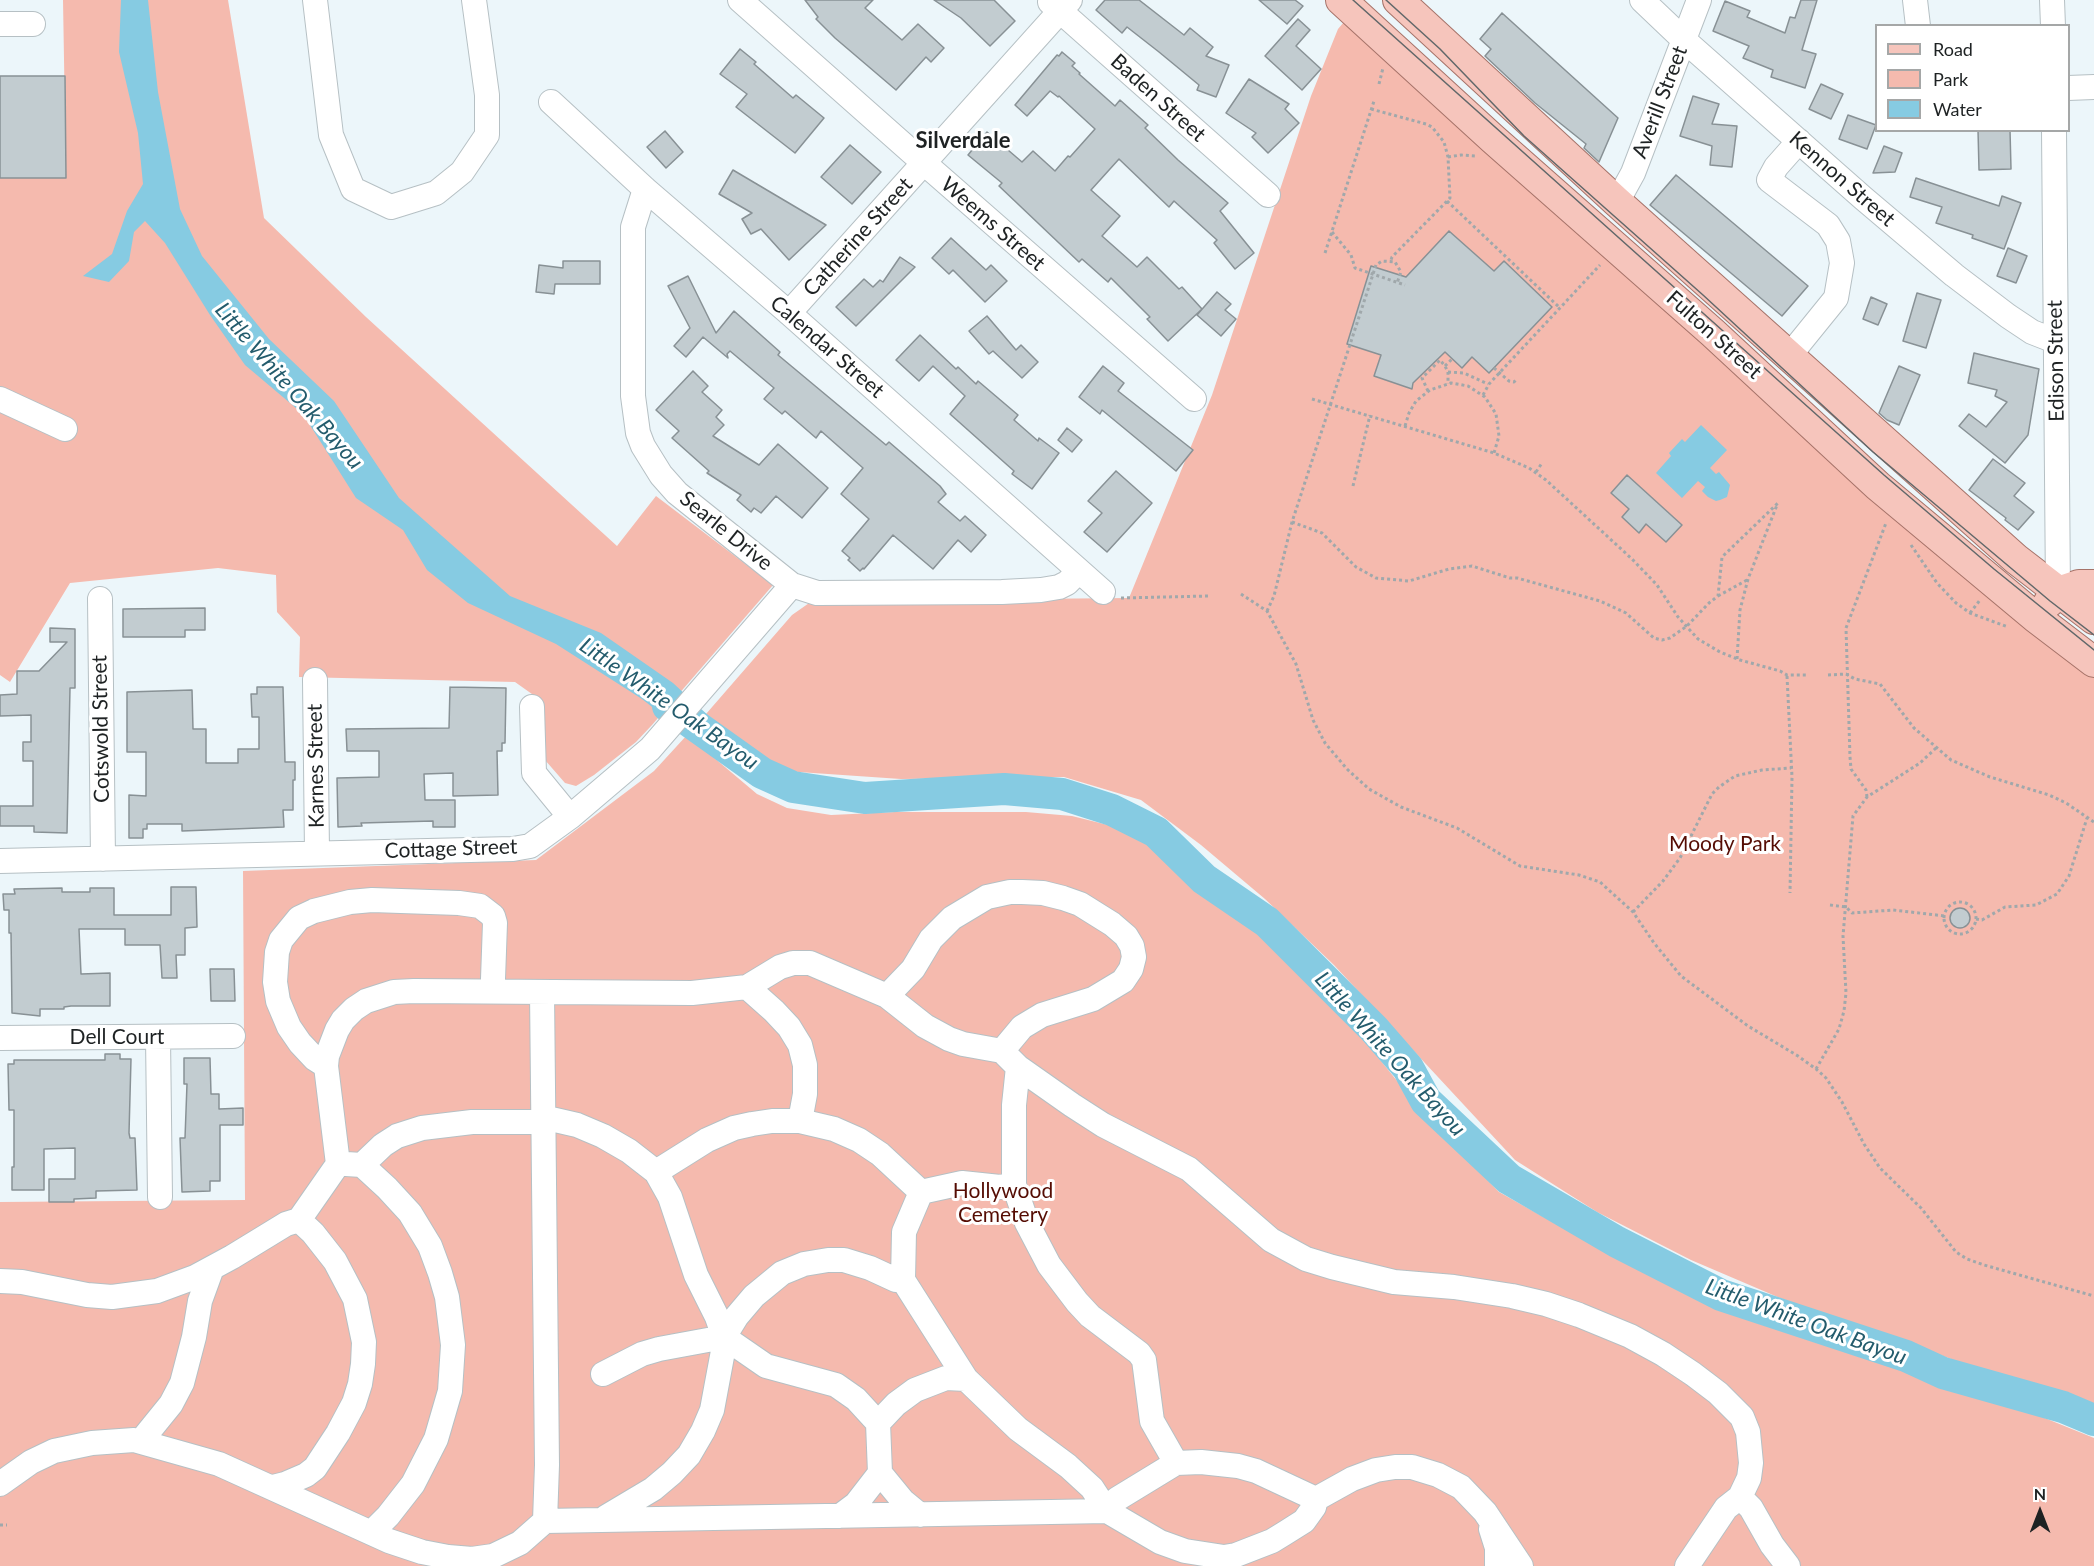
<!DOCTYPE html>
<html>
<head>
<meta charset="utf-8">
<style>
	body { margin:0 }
	#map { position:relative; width:2094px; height:1566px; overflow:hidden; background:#ecf6fa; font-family:Lato,sans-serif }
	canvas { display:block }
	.legend { position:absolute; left:1875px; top:24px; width:195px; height:108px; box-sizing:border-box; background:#fff; border:2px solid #a5a7a7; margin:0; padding:8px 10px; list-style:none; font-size:18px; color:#1e2223 }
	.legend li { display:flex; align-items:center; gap:12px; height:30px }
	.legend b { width:30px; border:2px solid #a5a7a7 }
	.north { position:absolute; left:2010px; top:1482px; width:60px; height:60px; -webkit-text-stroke:4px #fff; paint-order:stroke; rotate:0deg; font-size:16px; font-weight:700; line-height:24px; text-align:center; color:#1e2223 }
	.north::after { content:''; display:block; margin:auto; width:21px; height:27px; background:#1e2223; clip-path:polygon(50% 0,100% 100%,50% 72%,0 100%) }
</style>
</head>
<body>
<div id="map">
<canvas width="2094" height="1566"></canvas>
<ul class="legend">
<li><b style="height:8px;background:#f6c5bc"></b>Road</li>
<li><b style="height:16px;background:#f5baae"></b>Park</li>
<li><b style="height:16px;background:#86cbe2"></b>Water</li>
</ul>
<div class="north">N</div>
</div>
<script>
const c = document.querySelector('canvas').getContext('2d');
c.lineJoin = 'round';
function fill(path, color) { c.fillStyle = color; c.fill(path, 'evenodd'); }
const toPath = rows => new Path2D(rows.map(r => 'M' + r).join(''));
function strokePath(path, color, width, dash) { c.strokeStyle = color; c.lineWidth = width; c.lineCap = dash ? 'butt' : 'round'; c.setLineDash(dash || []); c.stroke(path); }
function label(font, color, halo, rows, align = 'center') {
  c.font = font + ' Lato,sans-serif'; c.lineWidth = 6; c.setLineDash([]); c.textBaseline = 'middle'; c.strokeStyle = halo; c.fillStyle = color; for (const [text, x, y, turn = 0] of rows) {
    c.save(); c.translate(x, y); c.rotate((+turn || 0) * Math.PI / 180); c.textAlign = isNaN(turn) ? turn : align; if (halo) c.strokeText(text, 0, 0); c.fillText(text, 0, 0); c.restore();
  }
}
fill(toPath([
	[63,0,228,0,264,218,366,317,617,546,656,496,773,585,652,725,636,742,594,775,576,786,565,783,545,760,539,699,515,682,299,677,300,637,277,612,276,575,218,568,70,583,10,682,0,675,0,178,66,177],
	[1349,16,1742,381,2094,665,2094,1406,1993,1375,1901,1340,1780,1298,1691,1260,1597,1212,1515,1160,1334,965,1265,899,1201,845,1141,800,1064,777,901,779,784,771,706,714,792,615,812,601,1129,598,1212,395,1311,96,1338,29],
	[687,735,757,794,787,808,831,815,895,812,1026,812,1072,816,1120,828,1150,842,1257,930,1360,1035,1423,1113,1499,1192,1597,1247,1688,1290,1840,1346,2020,1408,2094,1438,2094,1566,0,1566,0,1202,245,1200,243,871,536,860,654,771]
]), '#f5baae');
fill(toPath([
	[121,0,148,0,158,92,180,209,202,256,269,339,334,401,399,498,510,596,601,633,673,683,712,719,694,740,642,699,556,644,468,603,427,570,403,530,356,498,303,414,245,365,210,315,165,243,145,221,134,232,129,261,109,282,83,276,112,254,127,211,143,184,138,133,119,52],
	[1701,425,1727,450,1710,468,1716,474,1719,472,1730,485,1727,497,1720,500,1716,501,1708,497,1702,491,1705,487,1698,481,1682,498,1656,473,1671,456,1669,453,1682,439,1685,442]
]), '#86cbe2');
strokePath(toPath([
	[668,706,762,773,793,787,865,798,1004,789,1062,794,1112,810,1156,832,1204,879,1267,922,1374,1029,1408,1068,1426,1101,1509,1179,1617,1242,1721,1295,1906,1356,1943,1373,2063,1407,2094,1420]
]), '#86cbe2', 32);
const building = toPath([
	[805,0,873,0,865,8,902,40,918,24,944,48,931,62,926,57,896,90,835,38,816,19,818,17,805,0],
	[934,0,994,0,1015,21,990,46,961,18,934,0],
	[1105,0,1139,0,1184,35,1190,28,1213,47,1206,56,1229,65,1216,97,1197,90,1199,85,1159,52,1127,27,1122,33,1096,10,1105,0],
	[1259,0,1295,0,1303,6,1287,24,1259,0],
	[1801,0,1817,0,1802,50,1816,54,1805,88,1771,77,1773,70,1743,58,1749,46,1713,31,1725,1,1750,11,1747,17,1785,33,1790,17,1795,18,1801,0],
	[1502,13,1618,118,1599,162,1584,148,1586,144,1535,103,1485,56,1491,49,1480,39,1502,13],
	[1298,19,1310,30,1296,46,1321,69,1302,90,1265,56,1298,19],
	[740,49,756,62,754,64,793,98,796,95,824,118,795,153,736,107,747,94,720,74,740,49],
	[1062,52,1075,63,1072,66,1080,73,1079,74,1115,106,1120,100,1148,125,1145,128,1178,160,1228,203,1220,211,1254,253,1235,269,1214,243,1217,240,1174,201,1169,207,1119,159,1091,190,1120,216,1102,236,1137,267,1147,257,1179,289,1182,287,1202,309,1168,341,1147,319,1150,317,1111,278,1108,282,1082,259,1079,262,999,186,1002,183,968,155,987,132,1022,162,1033,151,1055,171,1068,156,1070,157,1095,129,1059,96,1058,97,1050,91,1027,116,1015,105,1057,55,1059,56,1062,52],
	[0,76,65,76,66,178,0,178,0,76],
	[1249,79,1289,104,1285,109,1299,123,1268,153,1252,137,1256,133,1226,113,1249,79],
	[1821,84,1843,94,1831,119,1809,109,1821,84],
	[1693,96,1719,104,1712,124,1737,126,1732,167,1710,165,1712,146,1680,136,1693,96],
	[1848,115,1876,125,1867,149,1839,139,1848,115],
	[1978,130,2010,130,2011,169,1979,170,1978,130],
	[665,131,683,152,666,168,647,147,665,131],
	[850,145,881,172,852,204,821,177,850,145],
	[1884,146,1902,153,1895,172,1873,173,1884,146],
	[733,170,826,225,789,260,761,229,751,234,742,219,752,213,719,194,733,170],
	[1676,175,1808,286,1782,316,1650,205,1676,175],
	[1916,178,1999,206,2002,196,2021,203,2004,249,1972,238,1973,235,1936,223,1942,207,1910,197,1916,178],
	[1449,231,1494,271,1504,261,1552,307,1489,373,1472,357,1462,368,1445,352,1413,383,1412,389,1374,376,1381,355,1347,344,1371,266,1406,277,1449,231],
	[951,238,986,270,991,265,1007,281,985,302,953,270,949,274,932,258,951,238],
	[2008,248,2027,256,2016,283,1997,276,2008,248],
	[900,257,915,267,856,326,836,307,864,279,873,287,880,280,883,282,900,257],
	[563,261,600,261,600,284,555,284,554,294,536,292,539,265,563,268,563,261],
	[688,276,716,333,734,311,780,352,778,355,886,445,889,442,940,486,946,494,938,502,960,521,965,516,986,535,971,552,958,540,933,569,893,535,864,569,863,568,860,571,848,560,850,558,842,551,869,519,841,494,863,468,821,431,816,438,785,411,782,414,764,399,774,388,730,351,727,354,728,358,703,337,686,357,674,346,690,328,668,286,688,276],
	[1217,292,1231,304,1225,310,1236,319,1221,336,1197,315,1217,292],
	[1917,293,1941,300,1926,348,1903,341,1917,293],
	[1871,297,1887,304,1878,325,1863,319,1871,297],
	[987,316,1016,350,1021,345,1038,362,1022,378,993,351,989,354,969,331,987,316],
	[920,335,956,369,958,367,976,384,978,381,1018,415,1014,420,1038,441,1039,438,1059,453,1032,489,1012,474,1014,471,950,414,965,396,933,366,919,381,896,360,920,335],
	[1974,353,2039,369,2028,435,2005,463,1959,426,1969,414,1986,427,2007,402,1995,396,1997,390,1968,383,1974,353],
	[1103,366,1124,383,1118,391,1193,450,1176,471,1102,410,1100,414,1079,397,1103,366],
	[1899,366,1920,375,1899,425,1887,420,1879,413,1899,366],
	[693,371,708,386,702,392,722,410,716,417,724,425,713,436,759,465,778,444,828,488,802,518,776,496,761,513,754,508,751,512,737,500,741,495,707,473,709,471,672,438,679,431,656,410,693,371],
	[1067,428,1082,440,1072,452,1058,440,1067,428],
	[1993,459,2025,483,2014,496,2034,512,2018,530,2005,520,2006,518,1969,490,1993,459],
	[1116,471,1152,503,1107,552,1084,532,1102,513,1088,501,1116,471],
	[1627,475,1682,525,1666,542,1646,524,1639,533,1622,517,1629,509,1611,493,1627,475],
	[205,608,205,630,185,630,185,637,123,637,123,609,205,608],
	[50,628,75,629,75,688,70,688,67,833,34,832,34,826,0,826,0,806,33,806,33,761,23,761,23,742,31,742,31,715,0,716,0,695,17,694,17,671,39,671,67,642,50,642,50,628],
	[257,687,283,687,285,762,295,762,295,780,293,780,293,810,283,810,284,827,182,831,182,824,147,824,147,829,143,829,143,838,129,838,129,795,146,796,146,752,127,752,127,692,192,690,193,729,206,729,206,763,238,763,238,749,259,749,259,717,252,717,251,694,257,694,257,687],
	[450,687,506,688,505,743,502,743,502,751,497,751,498,795,453,796,453,773,424,774,425,800,455,800,455,827,433,827,433,821,361,823,362,826,338,827,337,778,379,777,379,751,347,751,346,729,449,728,450,687],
	[171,887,196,887,197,927,185,928,185,955,176,955,177,978,162,978,160,945,125,945,125,929,79,929,81,974,110,973,110,1006,71,1006,64,1007,64,1009,40,1009,40,1016,12,1013,11,933,9,933,9,910,4,910,3,894,15,894,14,889,62,888,62,892,90,892,90,888,114,888,114,915,171,915,171,887],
	'1950 918a10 10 0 1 1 20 0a10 10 0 1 1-20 0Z',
	[210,969,234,969,235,1001,211,1001,210,969],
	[105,1054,120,1054,120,1059,131,1059,129,1133,130,1138,135,1138,137,1190,96,1191,96,1198,74,1199,74,1202,49,1202,49,1179,75,1179,75,1148,44,1149,44,1190,12,1190,12,1167,14,1167,14,1110,9,1110,8,1064,14,1064,14,1060,105,1060,105,1054],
	[184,1058,210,1058,211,1094,219,1094,219,1109,243,1108,243,1125,220,1125,220,1181,210,1181,210,1191,182,1192,180,1138,185,1138,187,1084,184,1084,184,1058]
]);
fill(building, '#c2ccd0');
strokePath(building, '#889195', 1.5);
const minor = toPath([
	[315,0,331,135,353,189,391,207,436,193,462,172,487,135,487,95,474,0],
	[740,0,924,163,1194,399],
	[1642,0,1684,40,1863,198,1954,275,2008,316,2032,332,2055,341],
	[1915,0,1918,26],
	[2052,0,2053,26],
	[1050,2,1268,195],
	[0,24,33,24],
	[2068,88,2094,87],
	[551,102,645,189,789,313,1103,592],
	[2054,130,2058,592],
	[645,189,633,227,633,396,638,433,643,446,661,475,677,493,792,585,817,593,1002,592,1041,590,1059,587,1067,583,1079,571],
	[1617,202,1633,173,1699,0],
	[789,313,1070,0],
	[1789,356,1836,298,1842,263,1838,241,1828,225,1769,180,1776,167,1799,141],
	[0,399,65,429],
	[100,599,103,859],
	[315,680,317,853],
	[532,707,534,773,570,817],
	[0,861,513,849,530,846,570,817,650,749,792,585],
	[747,987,774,1011,789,1027,800,1045,805,1065,805,1094,800,1121],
	[542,992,547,1465,545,1521],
	[887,996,913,969,931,939,952,918,987,897,1010,892,1022,892,1043,893,1063,898,1080,904,1112,924,1126,936,1132,946,1134,957,1131,969,1123,981,1093,999,1042,1015,1022,1027,1002,1051],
	[158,1037,160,1197],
	[0,1038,233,1036],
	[326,1066,315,1059,300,1043,289,1027,278,1001,275,982,277,952,281,940,299,918,314,911,350,902,372,900,459,903,480,906,493,916,495,923,493,979,494,991],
	[1018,1067,1014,1105,1014,1185,1027,1223,1049,1265,1077,1302,1090,1316,1139,1353,1144,1360,1152,1421,1176,1463],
	[346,1164,362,1165,387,1188,410,1213,430,1246,440,1273,447,1297,453,1345,450,1391,436,1439,413,1484,388,1516,372,1532],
	[362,1165,383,1145,397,1136,422,1128,472,1122,544,1122,551,1119,577,1125,603,1136,629,1151,656,1172,670,1197,696,1275,717,1317,724,1337,723,1351,712,1410,703,1431,689,1455,672,1473,653,1489,606,1517],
	[656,1172,707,1140,734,1128,752,1124,772,1121,800,1121,834,1129,859,1140,880,1154,921,1192,904,1232,903,1280,966,1379,1018,1429,1068,1466,1092,1488,1107,1511,1117,1499,1176,1463,1201,1462,1238,1466,1256,1471,1316,1499],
	[921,1192,962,1183,1000,1187,1014,1185],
	[0,1281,22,1282,87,1295,112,1297,157,1291,195,1277,232,1257,286,1224,299,1220,338,1164,326,1066,327,1056,337,1030,343,1020,354,1009,366,1001,394,992,414,991,692,993,747,987,780,967,793,963,810,963,887,996,925,1026,949,1039,963,1044,1002,1051,1018,1067,1072,1105,1103,1125,1189,1169,1271,1240,1306,1259,1332,1267,1394,1282,1454,1287,1512,1296,1546,1304,1579,1315,1630,1336,1663,1354,1693,1374,1718,1393,1742,1417,1748,1432,1751,1463,1749,1478,1740,1497,1726,1508,1687,1566],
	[724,1337,766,1366,836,1385,856,1399,878,1423,880,1473,903,1501,920,1515],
	[603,1374,642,1354,659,1349,724,1337,737,1316,754,1296,782,1273,804,1264,828,1260,844,1260,870,1268,896,1280,903,1280],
	[878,1423,896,1404,915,1390,946,1378,966,1379],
	[141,1441,171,1404,182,1383,194,1337,200,1301,212,1268],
	[0,1484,31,1462,54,1451,92,1443,134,1440,219,1464,389,1541,422,1552,448,1557,472,1559,493,1556,520,1543,545,1521,1107,1511,1160,1542,1185,1551,1224,1557,1236,1555,1272,1541,1285,1533,1304,1521,1314,1507,1316,1499,1352,1479,1376,1470,1395,1467,1412,1467,1438,1475,1461,1487,1485,1512,1521,1566],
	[273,1487,285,1484,306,1475,315,1468,338,1433,354,1403,360,1384,363,1364,364,1342,355,1299,335,1261,313,1233,299,1220],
	[1740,1497,1751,1508,1772,1545,1788,1566],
	[840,1516,856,1504,880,1473],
	[1491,1529,1497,1548,1497,1566]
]);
const major = toPath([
	[1341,0,1493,139,1713,333,1878,486,2035,617,2094,662],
	[1398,0,1617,202,2016,559,2094,619],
	[2049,602,2058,592,2079,585,2094,585]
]);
strokePath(minor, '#b6c0c4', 26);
strokePath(major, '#a67369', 32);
strokePath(toPath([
	[1379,84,1383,68],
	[1371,109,1426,124,1432,127,1444,142,1448,157,1450,198,1392,257,1391,260],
	[1448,157,1461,155,1476,156],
	[1447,201,1560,308],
	[1332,232,1351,255,1355,268,1405,285],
	[1325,253,1374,101],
	[1445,366,1452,359],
	[1494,368,1509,381,1514,382,1517,379],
	[1448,372,1464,373,1488,384],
	[1428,391,1422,378,1440,360,1445,366,1448,372,1448,384],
	[1483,395,1489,384,1600,265],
	[1312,399,1494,453,1529,468,1546,480,1632,559,1657,585,1678,617,1698,639,1720,652,1740,660,1780,671,1787,675,1806,675],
	[1405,426,1409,413,1416,401,1430,390,1451,383,1468,386,1485,397,1496,414,1499,436,1494,453],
	[1536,472,1542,463],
	[1353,486,1370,415],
	[1292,522,1322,533,1356,567,1376,578,1409,581,1449,569,1472,566,1510,578,1517,578,1600,601,1626,613,1654,638,1662,640,1670,638,1687,626,1709,603,1718,596,1722,557,1778,503],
	[1911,545,1937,583,1956,603,1970,613,2008,627],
	[1241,594,1267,611,1296,664,1313,720,1325,743,1347,769,1369,789,1401,807,1457,828,1520,866,1579,875,1600,882,1633,912,1654,943,1681,976,1748,1026,1798,1056,1816,1069,1826,1078,1842,1102,1864,1144,1880,1168,1921,1208,1956,1252,1967,1259,1984,1265,2094,1296],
	[1718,596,1747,580],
	[1121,598,1209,596],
	[1267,611,1274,596,1292,522,1376,265,1382,261,1395,262,1401,272,1397,283],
	[1970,613,1980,600],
	[1737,659,1740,610,1748,579,1777,505],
	[1828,675,1846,674,1855,679,1880,684,1914,728,1951,760,1990,777,2049,795,2066,803,2094,822],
	[1787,676,1792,777,1790,893],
	[1867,797,1866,790,1851,769,1850,757,1846,628,1886,523],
	'1944 918a16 16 0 1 1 32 0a16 16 0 1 1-32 0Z',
	[1830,905,1846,907,1852,913,1893,910,1945,916],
	[1633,912,1663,881,1680,858,1712,794,1719,787,1735,776,1762,770,1791,768],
	[1976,919,1982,920,2005,907,2036,905,2057,894,2069,876,2087,818],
	[1816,1069,1839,1029,1844,1011,1846,993,1843,936,1853,816,1867,797,1920,763,1936,748],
	[0,1525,7,1525]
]), '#a0a8ab', 3, [3, 3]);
strokePath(minor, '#fff', 24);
strokePath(major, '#f6c5bc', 30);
strokePath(toPath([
	[1353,0,1884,475,1994,569,2094,650],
	[1386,0,1440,49,1524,136,1703,295,1873,452,2050,601,2094,635]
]), '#62686a', 1.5);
label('21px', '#1e2223', '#fff', [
	["Baden Street",1158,98,42],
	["Averill Street",1660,102,-69],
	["Kennon Street",1842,179,41],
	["Weems Street",993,224,41],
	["Catherine Street",858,237,-48],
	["Fulton Street",1714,335,42],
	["Calendar Street",827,347,41],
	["Edison Street",2056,361,-91],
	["Searle Drive",726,531,39],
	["Cotswold Street",101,729,-91],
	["Karnes Street",316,766,-91],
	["Cottage Street",451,849,-2],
	["Dell Court",117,1037]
]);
label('21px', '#550c03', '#fff', [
	["Moody Park",1725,844],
	["Hollywood",1003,1191],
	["Cemetery",1003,1215]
]);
label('bold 22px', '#1e2223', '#fff', [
	["Silverdale",963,141]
]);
label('italic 22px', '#245c6d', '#fff', [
	["Little White Oak Bayou",289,386,49],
	["Little White Oak Bayou",669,704,35],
	["Little White Oak Bayou",1390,1054,48],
	["Little White Oak Bayou",1806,1322,20]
]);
</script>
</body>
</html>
